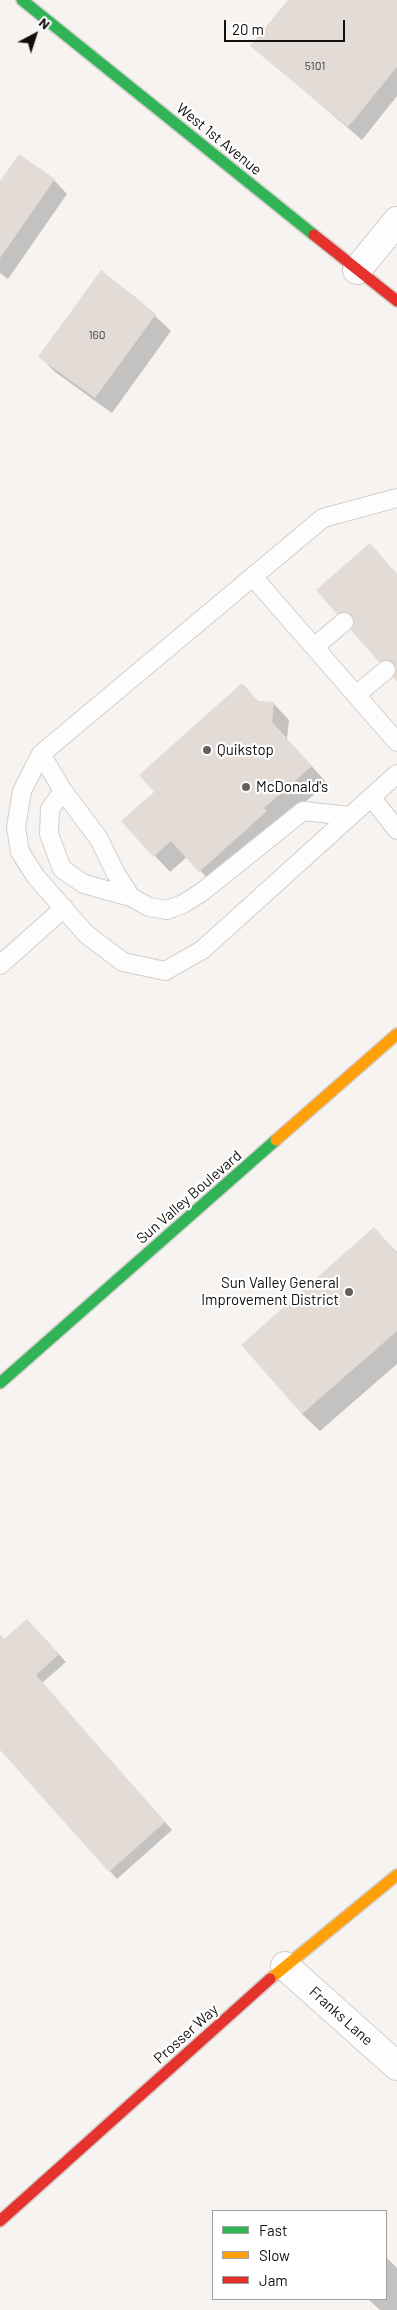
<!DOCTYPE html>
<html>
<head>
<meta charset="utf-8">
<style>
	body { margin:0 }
	#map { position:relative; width:397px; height:2310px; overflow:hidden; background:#f6f3f0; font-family:Barlow,sans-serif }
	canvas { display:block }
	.legend { position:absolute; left:212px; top:2210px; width:175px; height:90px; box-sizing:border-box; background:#fff; border:1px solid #a09f9f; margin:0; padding:6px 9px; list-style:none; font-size:15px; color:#12100f }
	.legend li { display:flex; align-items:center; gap:10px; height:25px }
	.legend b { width:25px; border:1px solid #a09f9f }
	.north { position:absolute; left:10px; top:10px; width:50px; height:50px; -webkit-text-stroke:4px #fff; paint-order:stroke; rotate:40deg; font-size:14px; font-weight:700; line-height:20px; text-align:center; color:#12100f }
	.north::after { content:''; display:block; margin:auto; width:18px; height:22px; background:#12100f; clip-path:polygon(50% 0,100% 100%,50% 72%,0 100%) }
	.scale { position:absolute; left:224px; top:20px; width:121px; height:22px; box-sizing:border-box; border:2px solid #12100f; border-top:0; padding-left:6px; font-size:15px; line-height:18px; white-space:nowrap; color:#12100f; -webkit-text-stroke:4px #fff; paint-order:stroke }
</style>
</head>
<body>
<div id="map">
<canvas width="397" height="2310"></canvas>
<ul class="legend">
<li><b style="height:6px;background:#30b455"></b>Fast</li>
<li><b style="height:6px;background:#ff9f0a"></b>Slow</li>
<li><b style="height:6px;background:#e5322d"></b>Jam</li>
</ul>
<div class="north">N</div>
<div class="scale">20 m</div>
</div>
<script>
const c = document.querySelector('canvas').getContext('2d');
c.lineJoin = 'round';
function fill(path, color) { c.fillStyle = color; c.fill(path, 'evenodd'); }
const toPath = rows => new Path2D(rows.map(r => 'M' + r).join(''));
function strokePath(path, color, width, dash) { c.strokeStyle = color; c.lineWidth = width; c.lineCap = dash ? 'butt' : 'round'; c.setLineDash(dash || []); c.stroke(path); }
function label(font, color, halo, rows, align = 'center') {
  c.font = font + ' Barlow,sans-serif'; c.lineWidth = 4.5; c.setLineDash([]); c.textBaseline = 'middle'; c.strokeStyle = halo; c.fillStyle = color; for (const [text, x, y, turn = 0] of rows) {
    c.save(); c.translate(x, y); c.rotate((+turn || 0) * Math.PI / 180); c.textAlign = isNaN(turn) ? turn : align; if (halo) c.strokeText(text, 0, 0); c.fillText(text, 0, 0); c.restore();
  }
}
fill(toPath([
	[302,0,397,0,397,96,362,140,252,46],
	[19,156,54,180,67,194,8,279,0,273,0,183],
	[101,272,135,297,171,331,112,413,55,372,39,356],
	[397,575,397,668,393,667,388,669,380,661,356,620,351,619,346,621,338,613],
	[242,685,259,702,273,703,289,720,287,739,327,783,279,825,216,887,187,857,170,872,123,822,156,792],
	[374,1229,397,1252,397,1364,320,1431,302,1414],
	[35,1628,66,1662,42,1683,172,1830,117,1879,0,1748,0,1644],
	[386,2257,397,2268,397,2310,380,2310,368,2299,386,2299]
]), '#0003');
fill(toPath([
	[288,0,397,0,397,67,348,127,250,46],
	[19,154,55,179,0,258,0,181],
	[101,270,156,314,95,398,38,357],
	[370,543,397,574,397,682,393,677,396,669,394,663,385,660,379,662,351,630,354,621,352,615,343,612,337,614,316,590],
	[242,683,258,701,274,702,272,722,312,766,264,808,267,811,199,872,171,841,153,857,121,821,154,792,139,775],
	[374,1227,397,1253,397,1331,302,1414,241,1345],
	[27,1619,59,1654,36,1675,165,1822,109,1872,0,1750,0,1634,4,1639]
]), '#e3dbd6');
const lane = toPath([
	[397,498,323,518,41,754,22,791,16,827,20,852,36,877,86,934,123,962,165,971,202,950,397,774],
	[253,577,397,742],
	[314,647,344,622],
	[356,695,386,670],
	[41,754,63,791,99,839,115,872,131,897,149,907,167,910,183,904,202,892,303,811,349,816],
	[63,791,50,809,49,834,62,869,84,884,131,897],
	[371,797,397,830],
	[0,965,64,908]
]);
const street = toPath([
	[357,270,397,221],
	[285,1966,397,2066]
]);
const fast = toPath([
	[22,0,314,235],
	[0,1383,276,1140]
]);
const slow = toPath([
	[276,1140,397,1034],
	[270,1979,397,1875]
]);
const jam = toPath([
	[314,235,397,301],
	[0,2221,270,1979]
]);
strokePath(lane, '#d1cecc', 20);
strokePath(street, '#d1cecc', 30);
strokePath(fast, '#d1cecc', 14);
strokePath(slow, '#d1cecc', 14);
strokePath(jam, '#d1cecc', 14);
strokePath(lane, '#fefdfd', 18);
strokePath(street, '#fefdfd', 28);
strokePath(fast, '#30b455', 11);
strokePath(slow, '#ff9f0a', 11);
strokePath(jam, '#e5322d', 11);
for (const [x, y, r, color] of [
	[207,750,5,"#625f5e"],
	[246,787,5,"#625f5e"],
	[349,1292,5,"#625f5e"]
]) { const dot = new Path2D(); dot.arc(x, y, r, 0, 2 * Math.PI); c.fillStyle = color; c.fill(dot); strokePath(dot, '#fff', 2); }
label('12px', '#464341', null, [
	["5101",315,66],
	["160",97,335]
]);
label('15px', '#12100f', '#fff', [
	["West 1st Avenue",219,139,39],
	["Sun Valley Boulevard",189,1197,-41],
	["Franks Lane",341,2016,42],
	["Prosser Way",186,2034,-42]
]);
label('15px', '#12100f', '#fff', [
	["Quikstop",217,750],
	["McDonald's",256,787],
	["Sun Valley General",339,1283,"right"],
	["Improvement District",339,1300,"right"]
], 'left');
</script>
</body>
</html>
